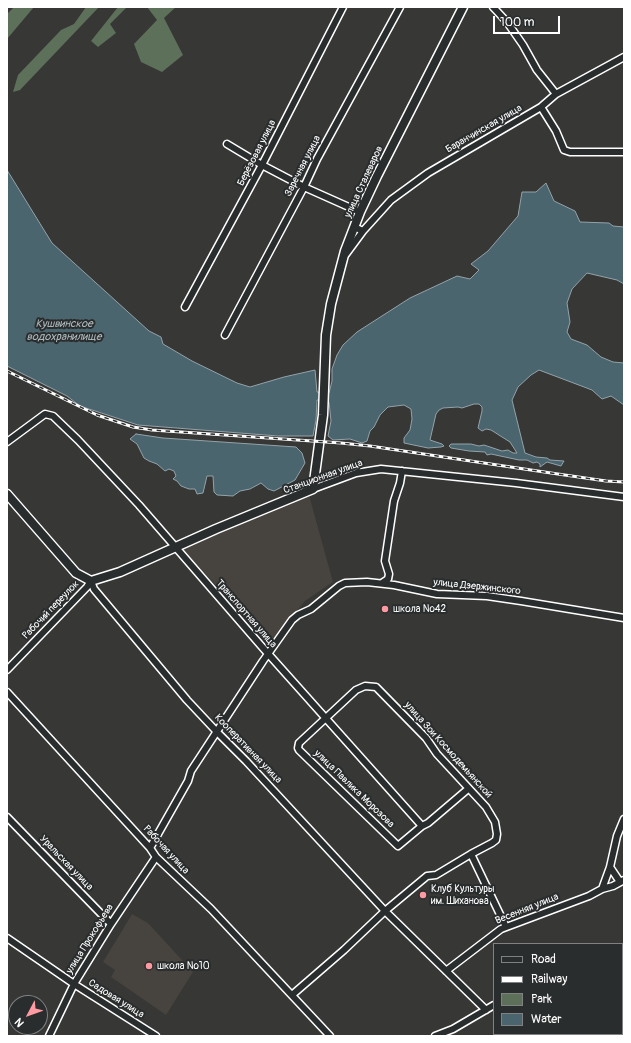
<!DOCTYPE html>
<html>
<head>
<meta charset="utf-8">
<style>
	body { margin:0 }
	#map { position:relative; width:631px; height:1043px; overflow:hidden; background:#373735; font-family:Pangolin,sans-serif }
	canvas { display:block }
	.frame { position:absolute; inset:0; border:8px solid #fff; pointer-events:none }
	.legend { position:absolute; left:493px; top:943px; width:130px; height:92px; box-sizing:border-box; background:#2a2d2e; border:1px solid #7f8182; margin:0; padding:5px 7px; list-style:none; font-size:12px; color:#fff }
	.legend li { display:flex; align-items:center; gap:8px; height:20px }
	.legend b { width:20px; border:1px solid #7f8182 }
	.north { position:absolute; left:8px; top:995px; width:40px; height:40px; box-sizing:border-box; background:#2a2d2e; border:1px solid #7f8182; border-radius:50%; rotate:229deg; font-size:11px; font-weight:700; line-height:16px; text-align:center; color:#fff }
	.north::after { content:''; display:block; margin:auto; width:14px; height:18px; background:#ff9aa2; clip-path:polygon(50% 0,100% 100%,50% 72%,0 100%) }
	.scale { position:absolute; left:493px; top:16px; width:67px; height:18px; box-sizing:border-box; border:2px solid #fff; border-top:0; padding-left:5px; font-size:12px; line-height:14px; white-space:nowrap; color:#fff; -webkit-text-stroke:3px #2a2d2e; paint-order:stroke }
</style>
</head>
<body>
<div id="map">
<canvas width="631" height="1043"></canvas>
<div class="frame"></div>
<ul class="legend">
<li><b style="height:5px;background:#2a2d2e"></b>Road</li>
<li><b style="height:5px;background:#fff"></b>Railway</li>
<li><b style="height:11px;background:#5d7059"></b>Park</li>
<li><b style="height:11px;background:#4b656f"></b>Water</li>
</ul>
<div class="north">N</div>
<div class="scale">100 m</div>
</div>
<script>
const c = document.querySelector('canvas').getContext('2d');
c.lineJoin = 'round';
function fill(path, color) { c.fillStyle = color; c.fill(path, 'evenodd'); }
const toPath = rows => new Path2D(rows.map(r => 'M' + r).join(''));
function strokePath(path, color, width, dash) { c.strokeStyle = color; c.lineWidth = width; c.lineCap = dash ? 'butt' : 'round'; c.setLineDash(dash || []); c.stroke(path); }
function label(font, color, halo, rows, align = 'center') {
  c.font = font + ' Pangolin,sans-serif'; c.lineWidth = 4; c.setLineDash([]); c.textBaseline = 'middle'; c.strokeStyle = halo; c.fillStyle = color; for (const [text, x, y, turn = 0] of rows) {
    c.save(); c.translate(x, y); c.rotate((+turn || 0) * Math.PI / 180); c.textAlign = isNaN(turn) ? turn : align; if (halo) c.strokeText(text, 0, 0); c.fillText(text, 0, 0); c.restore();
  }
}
fill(toPath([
	[309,495,333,582,305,601,270,643,182,549],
	[132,914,148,923,193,972,166,1015,111,977,115,970,103,962]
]), '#47433e');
fill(toPath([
	[14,7,34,7,7,39,7,14],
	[86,7,99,7,20,90,13,92,18,75,61,30,74,24],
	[118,7,127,7,110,24,116,33,98,47,91,41],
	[147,7,176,7,164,18,183,55,162,72,141,62,134,44,157,20]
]), '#5d7059');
const water = toPath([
	[7,170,52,243,149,331,161,337,163,344,192,361,237,383,250,387,284,377,315,370,317,392,327,393,329,393,332,381,332,369,337,355,343,345,357,332,410,298,457,276,470,279,479,270,471,264,488,251,518,216,522,192,536,192,546,183,554,201,575,211,580,222,609,223,613,226,624,227,624,284,617,280,587,273,572,289,567,303,570,322,567,332,571,339,587,345,601,357,613,362,624,363,624,405,611,396,602,399,592,390,539,370,531,375,518,387,512,400,525,453,536,457,547,458,550,460,564,461,561,466,547,462,540,467,540,464,537,462,533,463,527,460,519,460,491,454,487,455,485,452,469,451,451,448,449,446,451,444,471,444,479,446,484,445,502,451,508,450,513,453,517,453,510,442,491,430,486,429,482,431,478,428,482,411,482,407,479,404,474,404,462,408,458,407,443,408,439,410,436,414,430,440,442,444,444,446,441,447,428,448,404,443,404,438,410,430,412,419,411,409,404,405,388,407,380,415,374,427,370,431,367,441,362,443,350,439,333,440,328,436,331,421,329,402,327,400,317,400,316,420,313,436,278,436,138,425,80,406,67,396,7,366,7,170],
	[136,434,163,438,296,447,302,453,305,463,295,480,274,491,268,489,261,483,250,489,240,491,233,496,217,495,214,492,213,476,207,476,203,493,197,494,195,489,189,489,181,486,177,481,173,479,176,476,174,471,169,469,165,471,157,464,149,461,144,458,137,444,130,439,136,434]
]);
fill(water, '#4b656f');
strokePath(water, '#93a3a9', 1);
const minor = toPath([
	[493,7,507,22,523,45,537,70,556,94],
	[541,107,556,131,564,150,570,152,624,152],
	[227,144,262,165,304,187,360,212],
	[354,227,363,231,391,200,428,173,541,107,556,94,624,57],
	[346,254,363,231],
	[185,307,262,165,343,7],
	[225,335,304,187,317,159,400,7],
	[7,442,45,414,53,416,78,440,139,505,263,648,422,826],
	[313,489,356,473,381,469,516,483,624,497],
	[91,581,94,589,187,700,217,732,246,761,385,911,486,1010],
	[382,583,388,579,389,574,385,561,394,501,400,483,402,471],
	[7,670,87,587,91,581],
	[7,692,150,848,156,857,211,909,330,1036],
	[7,817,111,924],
	[150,848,188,781,191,771,263,661,292,620,298,615,311,609,339,586,345,583,367,582,394,585,437,594,487,596,521,601,624,618],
	[471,854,506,927],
	[610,867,620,882],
	[602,889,610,867,617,836,624,819],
	[7,938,74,984,156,1036],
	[622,957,624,957],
	[446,971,501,929,589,896,602,889,613,886,624,880],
	[292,995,344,950,385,911,427,876,436,875,471,854,492,843,496,840,497,834,495,822,486,807,437,754,426,738,376,687,365,686,356,690,299,743,298,748,299,750,398,846,422,826,428,823,468,789],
	[49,1036,74,984,111,924,156,857],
	[435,1036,453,1029,494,1005]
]);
const major = toPath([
	[7,494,76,573,91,581,120,572,216,529,313,489,323,415,326,335,331,304,345,251,360,212,377,176,463,7]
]);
strokePath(minor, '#fff', 9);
strokePath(major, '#fff', 11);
strokePath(minor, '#2a2d2e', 6);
strokePath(major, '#2a2d2e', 8);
const rail = toPath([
	[7,371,97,415,133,427,152,430,341,443,370,446,551,473,606,481,624,482],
	[622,1017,624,1016],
	[581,1036,584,1034],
	[595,1036,598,1034]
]);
strokePath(rail, '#fff', 3);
strokePath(rail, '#2a2d2e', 1.5, [4.5]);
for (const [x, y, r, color] of [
	[385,609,4,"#ff9aa2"],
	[423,895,4,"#ff9aa2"],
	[149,966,4,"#ff9aa2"]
]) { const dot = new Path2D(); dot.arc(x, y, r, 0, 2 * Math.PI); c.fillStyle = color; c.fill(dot); strokePath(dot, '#2a2d2e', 1.5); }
label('10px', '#fff', '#2a2d2e', [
	["Баранчинская улица",484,129,-30],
	["Берёзовая улица",257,153,-63],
	["Заречная улица",303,166,-63],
	["улица Сталеваров",364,182,-65],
	["Станционная улица",323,477,-20],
	["улица Дзержинского",477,587,6],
	["Рабочий переулок",51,610,-46],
	["Транспортная улица",246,614,49],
	["Кооперативная улица",248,749,46],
	["улица Зои Космодемьянской",448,750,48],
	["улица Павлика Морозова",354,789,44],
	["Рабочая улица",166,850,47],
	["Уральская улица",66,863,46],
	["Весенняя улица",527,909,-22],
	["улица Прокофьева",90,939,-58],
	["Садовая улица",116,999,32]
]);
label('10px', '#fff', '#2a2d2e', [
	["школа №42",393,609],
	["Клуб Культуры",431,889],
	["им. Шиханова",431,901],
	["школа №10",157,966]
], 'left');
label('italic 11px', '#aebabe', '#2a2d2e', [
	["Кушвинское",64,324],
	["водохранилище",64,337]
]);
</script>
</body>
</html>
